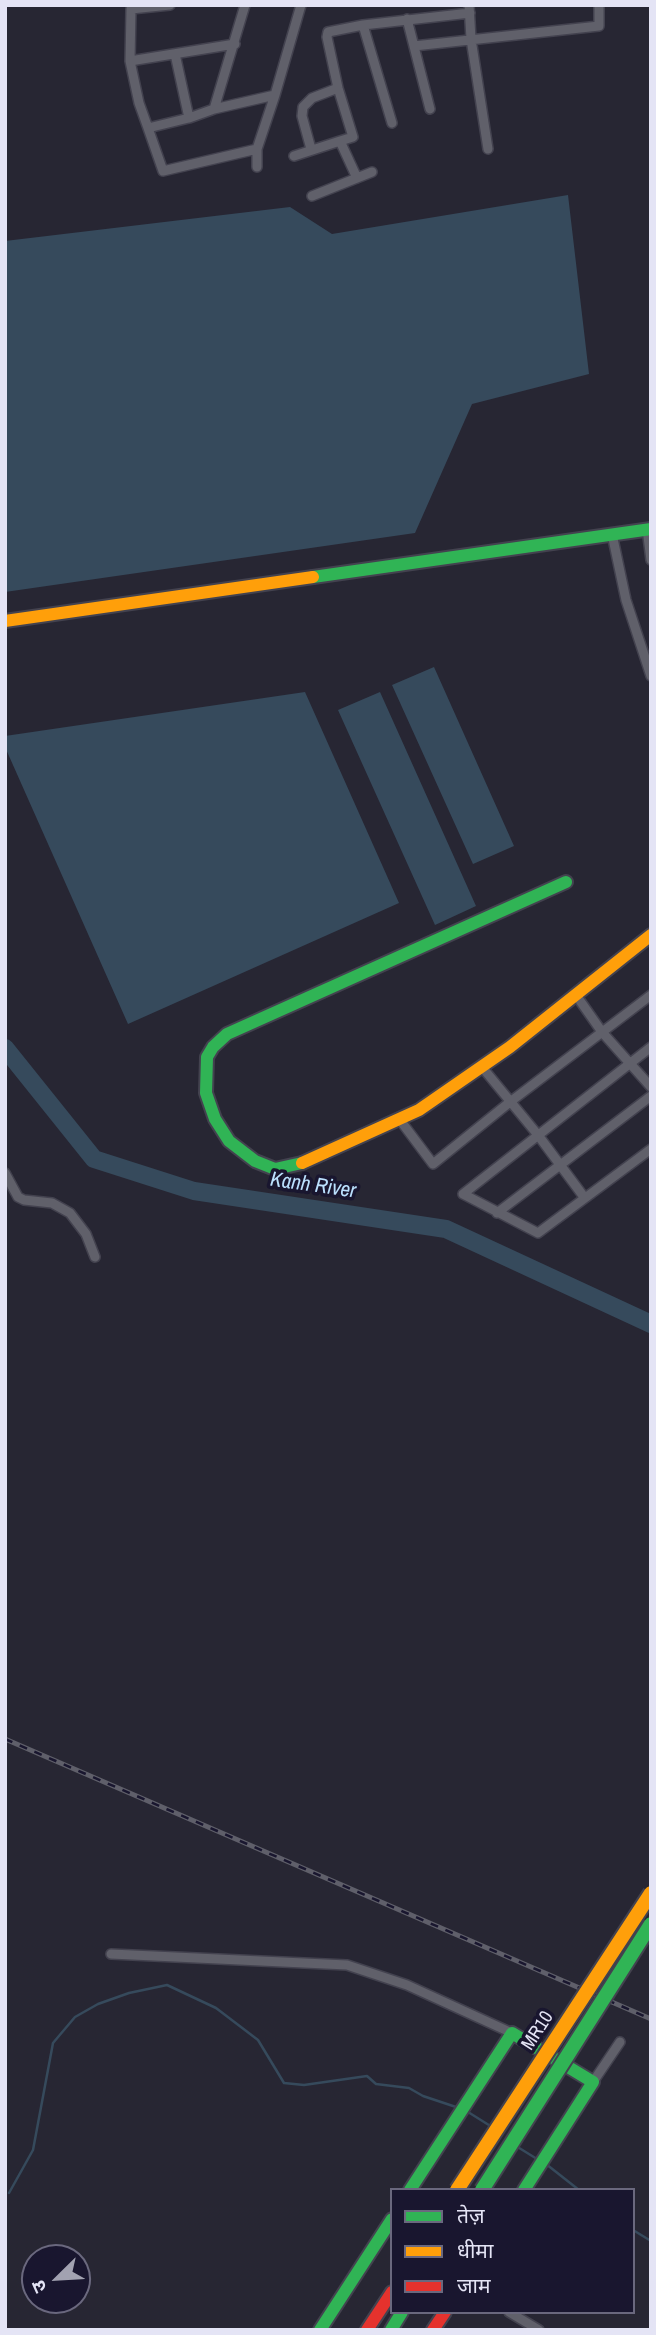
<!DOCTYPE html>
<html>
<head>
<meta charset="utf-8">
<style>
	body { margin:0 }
	#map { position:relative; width:656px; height:2335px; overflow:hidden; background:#272633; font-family:"Archivo Narrow","Noto Sans Devanagari",sans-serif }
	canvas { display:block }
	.frame { position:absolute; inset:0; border:7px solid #e4e4f5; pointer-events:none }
	.legend { position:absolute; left:390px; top:2188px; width:245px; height:126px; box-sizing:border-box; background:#19162f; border:2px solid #6a687e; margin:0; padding:9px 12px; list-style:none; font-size:21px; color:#e4e4f5 }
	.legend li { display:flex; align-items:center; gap:14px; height:35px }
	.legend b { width:35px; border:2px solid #6a687e }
	.north { position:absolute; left:21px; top:2244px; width:70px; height:70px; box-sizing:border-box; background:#19162f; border:2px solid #6a687e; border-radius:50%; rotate:246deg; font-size:19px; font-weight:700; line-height:28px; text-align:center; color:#e4e4f5 }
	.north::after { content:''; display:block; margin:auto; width:24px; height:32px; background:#a2a2b1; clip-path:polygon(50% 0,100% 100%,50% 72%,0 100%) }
</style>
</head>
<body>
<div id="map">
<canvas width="656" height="2335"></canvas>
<div class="frame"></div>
<ul class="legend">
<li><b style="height:9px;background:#30b455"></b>तेज़</li>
<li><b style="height:9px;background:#ff9f0a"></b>धीमा</li>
<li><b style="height:9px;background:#e5322d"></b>जाम</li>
</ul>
<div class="north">उ</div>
</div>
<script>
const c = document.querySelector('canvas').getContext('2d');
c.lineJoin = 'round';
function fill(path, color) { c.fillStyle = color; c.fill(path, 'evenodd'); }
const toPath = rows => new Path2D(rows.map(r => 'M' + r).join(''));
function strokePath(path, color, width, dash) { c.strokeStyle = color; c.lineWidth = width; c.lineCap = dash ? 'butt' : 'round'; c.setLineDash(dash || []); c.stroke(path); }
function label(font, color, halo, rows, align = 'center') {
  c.font = font + ' "Archivo Narrow",sans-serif'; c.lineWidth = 7; c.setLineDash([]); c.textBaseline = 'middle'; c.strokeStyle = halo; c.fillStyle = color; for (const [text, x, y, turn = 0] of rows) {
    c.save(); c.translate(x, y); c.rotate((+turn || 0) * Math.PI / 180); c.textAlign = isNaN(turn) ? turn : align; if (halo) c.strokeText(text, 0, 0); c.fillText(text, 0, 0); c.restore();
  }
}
fill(toPath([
	[568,195,589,374,472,404,415,533,5,592,5,241,290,207,332,234],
	[434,667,514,846,473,864,392,685],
	[305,692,399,903,128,1024,5,747,5,736],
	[380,692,476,906,435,925,338,710]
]), '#364a5c');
strokePath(toPath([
	[468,2112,492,2127],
	[516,2146,537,2159],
	[546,2164,579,2190],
	[9,2193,33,2150,53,2043,75,2017,98,2004,129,1993,167,1985,216,2008,258,2040,284,2083,304,2085,367,2076,376,2084,409,2088,423,2096,459,2108],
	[633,2230,651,2241]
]), '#364a5c', 2.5);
strokePath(toPath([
	[5,1048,94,1159,194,1191,446,1229,651,1324]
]), '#364a5c', 18);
const street = toPath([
	[170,5,131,9,130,61,139,103,148,128,189,118,214,109,275,95],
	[469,5,471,39,488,149],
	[407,19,430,109],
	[363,25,392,123],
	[414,46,599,26,599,5],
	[175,54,189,118],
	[130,61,235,44],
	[214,109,245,5],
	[148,128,163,171,257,149],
	[340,141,353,137,338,88,327,37,328,32,363,25,470,13],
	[311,149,302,116,303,107,312,98,338,88],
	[294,156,340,141,357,178],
	[257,167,257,149,275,95,301,5],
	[312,196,372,172],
	[647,529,651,560],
	[612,534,626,600,651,676],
	[576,995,602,1032,651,1087],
	[651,1047,463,1194,538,1233,651,1149],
	[482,1067,538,1135,584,1197],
	[400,1120,433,1164,510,1102,651,995],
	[5,1173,18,1197,24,1200,52,1203,70,1213,86,1234,95,1257],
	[497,1213,651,1096],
	[111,1954,347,1965,407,1985,512,2033],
	[593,2082,620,2042],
	[509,2312,539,2330]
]);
const fast = toPath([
	[313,577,651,529],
	[302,1163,275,1169,255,1161,229,1141,215,1119,206,1093,207,1057,213,1047,227,1034,566,882],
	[410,2190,512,2033,593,2082,524,2190],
	[320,2330,392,2219],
	[391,2330,402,2312]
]);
const slow = toPath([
	[5,621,313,577],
	[302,1163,419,1110,510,1047,651,935]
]);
const jam = toPath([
	[367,2330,392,2292],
	[433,2330,445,2312]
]);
strokePath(street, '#43424f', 12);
strokePath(fast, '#43424f', 16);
strokePath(slow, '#43424f', 16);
strokePath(jam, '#43424f', 16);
strokePath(street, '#60606a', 9);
strokePath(fast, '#30b455', 12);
strokePath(slow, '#ff9f0a', 12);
strokePath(jam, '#e5322d', 12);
const rail = toPath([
	[5,1739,651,2019]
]);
strokePath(rail, '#5f5f6a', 5);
strokePath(rail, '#19162f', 2.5, [8]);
const fastBridge = toPath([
	[482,2190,651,1924]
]);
const slowBridge = toPath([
	[457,2190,651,1893]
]);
strokePath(fastBridge, '#43424f', 18, []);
strokePath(slowBridge, '#43424f', 18, []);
strokePath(fastBridge, '#30b455', 14);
strokePath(slowBridge, '#ff9f0a', 14);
label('19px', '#e4e4f5', '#19162f', [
	["MR10",538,2031,-57]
]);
label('italic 21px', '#bbe1fe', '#19162f', [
	["Kanh River",313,1186,8]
]);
</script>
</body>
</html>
